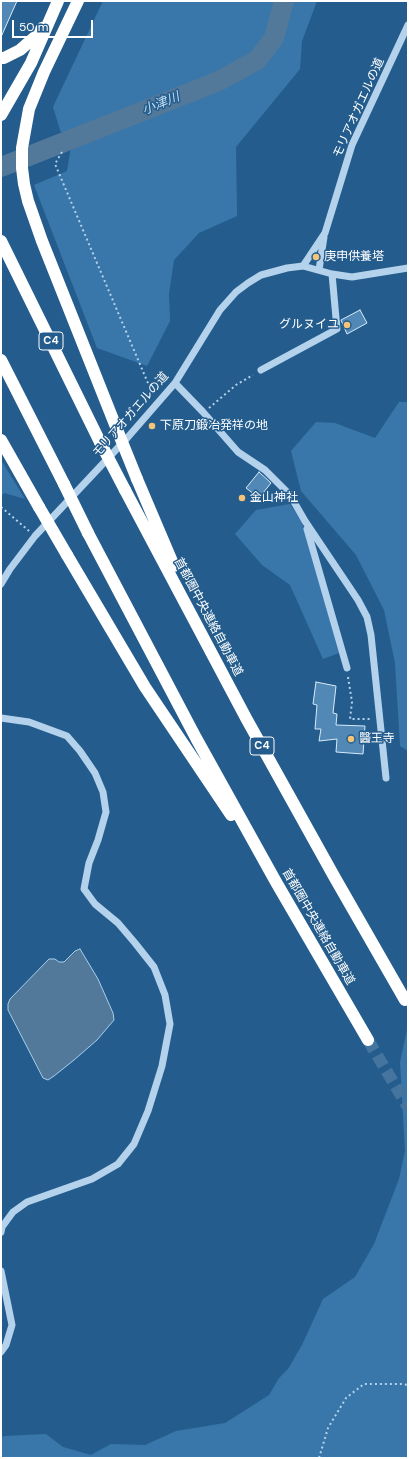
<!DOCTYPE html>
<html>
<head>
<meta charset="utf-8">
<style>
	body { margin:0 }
	#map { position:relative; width:409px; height:1459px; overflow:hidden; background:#245d8d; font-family:"DM Sans",sans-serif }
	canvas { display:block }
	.frame { position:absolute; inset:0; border:2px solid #fff; pointer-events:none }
	.scale { position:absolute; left:12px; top:20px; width:81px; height:18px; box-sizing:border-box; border:2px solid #fff; border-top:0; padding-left:5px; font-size:12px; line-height:14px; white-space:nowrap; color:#fff; -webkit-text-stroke:3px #245d8d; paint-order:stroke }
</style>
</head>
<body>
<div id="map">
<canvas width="409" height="1459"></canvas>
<div class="frame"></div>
<div class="scale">50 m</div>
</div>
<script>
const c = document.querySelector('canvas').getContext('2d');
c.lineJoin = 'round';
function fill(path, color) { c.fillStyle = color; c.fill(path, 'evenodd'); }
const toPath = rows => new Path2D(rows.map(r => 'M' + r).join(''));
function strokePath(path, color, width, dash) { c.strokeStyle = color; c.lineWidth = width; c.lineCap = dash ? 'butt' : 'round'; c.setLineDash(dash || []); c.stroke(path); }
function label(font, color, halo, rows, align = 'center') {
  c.font = font + ' "DM Sans","Noto Sans JP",sans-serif'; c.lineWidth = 3; c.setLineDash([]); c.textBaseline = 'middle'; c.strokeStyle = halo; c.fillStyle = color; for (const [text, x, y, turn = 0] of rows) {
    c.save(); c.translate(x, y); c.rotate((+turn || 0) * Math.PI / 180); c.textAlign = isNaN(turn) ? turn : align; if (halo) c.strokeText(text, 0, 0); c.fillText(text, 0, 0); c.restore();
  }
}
fill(toPath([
	[103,1,317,1,302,41,300,69,236,147,237,216,199,233,174,260,169,294,170,321,147,366,97,348,34,185,67,171,71,147,60,130,53,107],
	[399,402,408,402,408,751,400,746,395,663,384,610,356,555,301,491,291,451,316,422,335,423,375,438],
	[1,460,25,499,4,493,1,496],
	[290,504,302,522,339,653,323,659,290,585,262,565,235,534,256,510],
	[408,1025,408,1458,1,1458,1,1437,5,1436,46,1434,63,1447,91,1455,111,1444,145,1445,176,1431,225,1423,269,1395,279,1378,288,1369,302,1345,323,1299,355,1277,374,1244,399,1179,405,1151,400,1062]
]), '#3977aa');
const water = toPath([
	[80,949,98,979,113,1013,114,1020,97,1040,74,1060,54,1076,48,1080,43,1078,8,1010,8,1004,10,999,49,959,55,959,59,962,64,962,75,951,80,949]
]);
fill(water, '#52799a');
strokePath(water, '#a8ceec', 1);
strokePath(toPath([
	[1,167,219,81,257,60,274,38,284,1]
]), '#52799a', 20);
const building = toPath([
	[1,1,17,1,1,37,1,1],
	[360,310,367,323,347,334,341,320,360,310],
	[259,472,271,483,259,498,246,488,259,472],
	[316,682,336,686,333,713,337,714,336,725,365,726,363,754,336,752,337,739,319,741,321,729,315,729,317,705,313,704,316,682]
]);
fill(building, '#5188b6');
strokePath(building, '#d8eaf8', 1);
strokePath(toPath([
	[368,1040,408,1107]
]), '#45759e', 12, [12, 6]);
strokePath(toPath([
	[62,152,55,164,153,395],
	[209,408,236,385,253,375],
	[1,507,29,531],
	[348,677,352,702,350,719,371,719],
	[319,1458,328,1428,346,1398,351,1394,364,1384,401,1384,408,1385]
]), '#b4d2eb', 2, [2, 3]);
strokePath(toPath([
	[303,266,325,233,352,145,408,25],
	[319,270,324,237],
	[261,370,337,329,332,274],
	[175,383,203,412,238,452,265,470,290,495,305,521,358,600,367,617,371,635,386,778],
	[307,529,347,668],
	[1,584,10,569,35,536,128,437,175,383,220,310,236,292,248,283,261,275,287,268,303,266,332,274,352,277,408,268],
	[1,718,29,722,67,736,80,751,95,773,103,792,106,812,98,840,89,863,84,889,95,904,118,923,135,943,154,967,165,995,170,1024,162,1066,148,1111,134,1144,118,1164,92,1179,27,1202,13,1212,2,1227,1,1232],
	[1,1271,12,1325,6,1345,1,1352]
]), '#b4d2eb', 7);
strokePath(toPath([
	[78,1,44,72,29,109,22,148,22,168,24,184,28,201,42,241,116,427],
	[1,58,4,58,20,50,36,36,42,28],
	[1,115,31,63,58,1],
	[1,241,100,442],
	[1,360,64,484],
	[1,440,39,507],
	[137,479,174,566],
	[125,490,246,718,335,878,405,1000],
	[88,533,196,738,276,882,368,1040],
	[67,555,145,687,231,815]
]), '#fff', 12);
strokePath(toPath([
	[116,427,137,479],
	[100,442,125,490],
	[64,484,88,533],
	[39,507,67,555]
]), '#fff', 12);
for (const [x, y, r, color] of [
	[316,257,4,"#f5c478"],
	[347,325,4,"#f5c478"],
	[152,426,4,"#f5c478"],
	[242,498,4,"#f5c478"],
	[351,739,4,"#f5c478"]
]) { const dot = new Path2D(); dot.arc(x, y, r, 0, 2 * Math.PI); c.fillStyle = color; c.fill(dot); strokePath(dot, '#245d8d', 1.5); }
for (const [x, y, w] of [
	[51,341,24],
	[262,746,24]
]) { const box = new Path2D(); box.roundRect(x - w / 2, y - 9, w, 18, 3); c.fillStyle = '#245d8d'; c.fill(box); strokePath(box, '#fff', 1); }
label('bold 11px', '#fff', null, [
	["C4",51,341],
	["C4",262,746]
]);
label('12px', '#fff', '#245d8d', [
	["モリアオガエルの道",359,108,-66],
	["モリアオガエルの道",131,415,-49],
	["首都圏中央連絡自動車道",208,617,62],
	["首都圏中央連絡自動車道",318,927,60]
]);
label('12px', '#fff', '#245d8d', [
	["庚申供養塔",324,257],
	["グルヌイユ",339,325,"right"],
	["下原刀鍛冶発祥の地",160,426],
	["金山神社",250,498],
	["醫王寺",359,739]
], 'left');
label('italic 13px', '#c0dcf2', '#245d8d', [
	["小津川",161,104,-22]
]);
</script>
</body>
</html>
